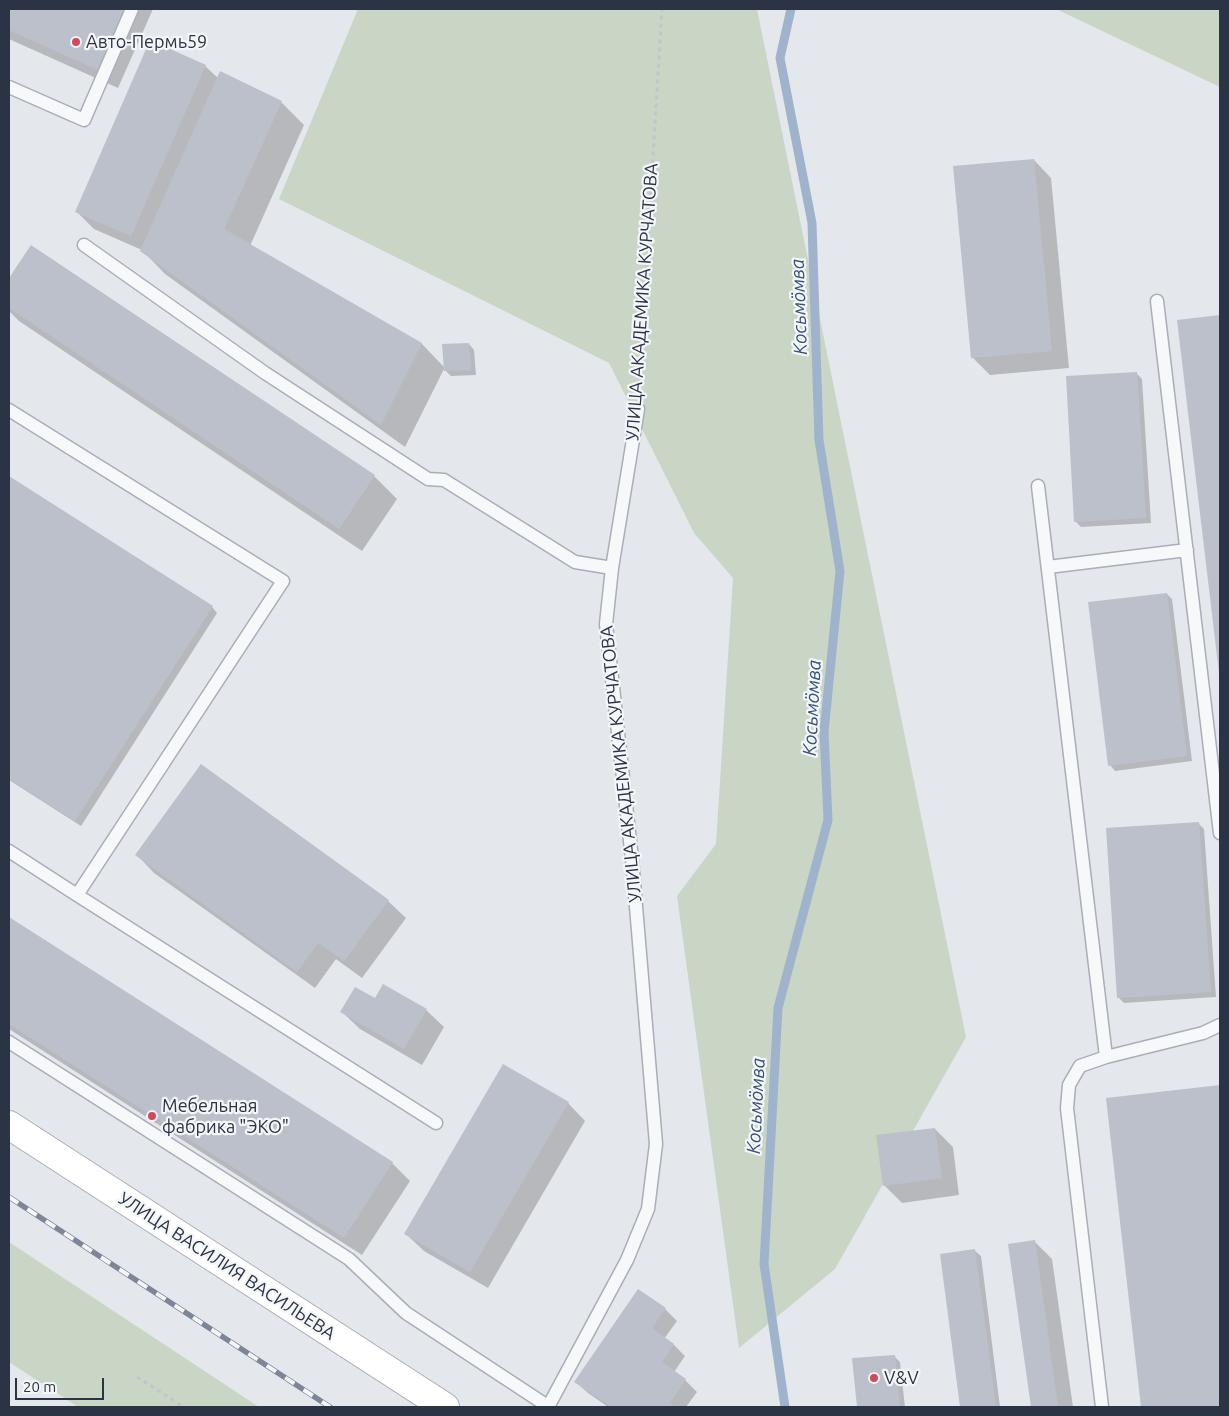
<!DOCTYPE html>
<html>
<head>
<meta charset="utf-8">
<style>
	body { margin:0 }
	#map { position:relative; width:1229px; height:1416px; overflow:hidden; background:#e4e7ec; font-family:Ubuntu,sans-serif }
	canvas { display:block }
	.frame { position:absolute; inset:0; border:10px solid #2b3445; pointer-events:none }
	.scale { position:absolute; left:15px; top:1378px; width:89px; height:22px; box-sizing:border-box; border:2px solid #2b3445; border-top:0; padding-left:6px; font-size:15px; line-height:18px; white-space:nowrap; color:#2b3445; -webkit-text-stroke:4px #f4f6f9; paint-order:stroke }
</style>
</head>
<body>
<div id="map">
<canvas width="1229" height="1416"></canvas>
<div class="frame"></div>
<div class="scale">20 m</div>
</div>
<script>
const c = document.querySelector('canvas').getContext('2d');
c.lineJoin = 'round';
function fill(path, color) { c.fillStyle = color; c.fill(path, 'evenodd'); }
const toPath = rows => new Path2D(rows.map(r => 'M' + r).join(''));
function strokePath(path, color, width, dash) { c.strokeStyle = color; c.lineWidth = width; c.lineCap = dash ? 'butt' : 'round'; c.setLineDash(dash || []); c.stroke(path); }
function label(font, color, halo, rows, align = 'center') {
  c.font = font + ' Ubuntu,sans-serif'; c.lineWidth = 4.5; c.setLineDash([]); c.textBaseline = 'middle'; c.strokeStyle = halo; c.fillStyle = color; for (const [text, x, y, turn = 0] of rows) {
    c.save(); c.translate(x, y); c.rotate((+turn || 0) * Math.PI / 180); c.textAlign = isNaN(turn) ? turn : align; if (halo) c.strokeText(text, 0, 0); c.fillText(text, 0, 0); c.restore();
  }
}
fill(toPath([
	[358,9,757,9,966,1037,835,1269,739,1348,677,896,716,844,733,578,694,533,609,363,279,199],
	[1056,9,1220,9,1220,87],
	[9,1242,259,1407,78,1407,9,1362]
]), '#c9d6c5');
fill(toPath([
	[9,9,153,9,118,88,9,39],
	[205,66,218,78,281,102,304,125,250,246,422,344,445,368,469,344,474,350,476,375,451,376,444,369,405,447,165,274,142,250,94,229,77,212],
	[1034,160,1051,178,1069,368,990,375,973,358],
	[31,247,374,476,397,499,362,551,19,321,9,311,9,280],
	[1220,317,1220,673,1179,322],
	[1136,373,1142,379,1151,523,1081,527,1075,521],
	[9,477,212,607,217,613,81,826,9,780],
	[1167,594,1172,599,1192,761,1115,771,1110,765],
	[1199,824,1204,829,1216,997,1124,1003,1118,997],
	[137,855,388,901,406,918,362,978,336,959,315,988,154,873],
	[9,919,392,1163,410,1181,362,1255,9,1029],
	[375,1000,426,1010,444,1027,422,1065,360,1029,342,1012],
	[1220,1086,1220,1407,1142,1407,1107,1099],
	[568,1103,585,1121,488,1288,424,1251,406,1234],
	[935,1129,953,1147,959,1195,902,1203,884,1185],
	[1035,1242,1052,1259,1073,1407,1032,1407,1010,1245],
	[975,1251,981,1256,1000,1407,961,1407,942,1255],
	[665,1309,677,1321,664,1339,674,1345,685,1356,674,1372,685,1380,697,1392,686,1407,608,1407,588,1393,576,1382],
	[894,1356,900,1362,905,1407,859,1407,853,1359]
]), '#0003');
strokePath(toPath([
	[785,1407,764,1264,778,1008,828,820,824,732,840,571,819,440,812,223,780,58,791,9]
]), '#9fb4cc', 9);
fill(toPath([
	[9,9,128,9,100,71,9,30],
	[150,40,206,65,131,236,75,212],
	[220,71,282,101,224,229,422,343,381,425,140,251],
	[1034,159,1052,351,971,358,953,166],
	[31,245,375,475,339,529,9,308,9,278],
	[1220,315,1220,673,1219,673,1177,320],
	[469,343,471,370,444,371,442,344],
	[1137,372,1146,518,1074,522,1066,376],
	[9,476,213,606,75,821,9,779],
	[1167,593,1187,756,1108,766,1088,602],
	[201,764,389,900,344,961,318,943,297,972,135,855],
	[1199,822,1211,992,1117,998,1106,828],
	[9,917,393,1162,344,1238,9,1024],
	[383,984,427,1009,404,1049,340,1012,355,987,375,998],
	[503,1064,569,1102,470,1272,404,1234],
	[1220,1085,1220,1407,1141,1407,1106,1098],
	[935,1128,942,1178,883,1186,876,1135],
	[1035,1240,1058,1407,1031,1407,1008,1244],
	[975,1249,996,1407,960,1407,940,1254],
	[638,1289,666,1308,652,1328,674,1344,662,1362,686,1379,670,1403,676,1407,612,1407,574,1382],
	[895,1355,900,1407,857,1407,852,1358]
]), '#bbc0ca');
const service = toPath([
	[9,87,84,120,132,9],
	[84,245,265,373,428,479,444,480,575,562,612,568],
	[1157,301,1220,833],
	[9,410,283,581,77,895,436,1123],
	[1038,486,1106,1057],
	[1048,567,1187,550],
	[9,851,77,895],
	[9,1042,349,1259,406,1313,549,1407],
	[548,1407,627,1260,648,1209,656,1144,632,859,606,624,612,568,638,409],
	[1102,1407,1067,1108,1069,1085,1080,1066,1106,1057,1203,1033,1220,1025]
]);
const secondary = toPath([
	[9,1125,445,1407]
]);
strokePath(service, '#a9aeb7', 15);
strokePath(secondary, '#a9aeb7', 30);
strokePath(toPath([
	[639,387,662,9],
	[137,1377,184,1407]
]), '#c2c5cb', 3, [4, 4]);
strokePath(service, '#f7f8fa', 12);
strokePath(secondary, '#fff', 28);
const rail = toPath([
	[9,1197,330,1407]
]);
strokePath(rail, '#7d8696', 5.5);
strokePath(rail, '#f4f6f9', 4, [11]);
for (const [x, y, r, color] of [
	[76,42,5,"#d1495b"],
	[152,1116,5,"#d1495b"],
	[874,1378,5,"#d1495b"]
]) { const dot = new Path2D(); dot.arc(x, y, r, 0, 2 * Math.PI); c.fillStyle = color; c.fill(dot); strokePath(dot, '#f4f6f9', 2); }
label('18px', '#2b3445', '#f4f6f9', [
	["Авто-Пермь59",86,42],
	["Мебельная",162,1106],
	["фабрика \"ЭКО\"",162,1127],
	["V&V",884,1378]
], 'left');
label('18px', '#2b3445', '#f4f6f9', [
	["УЛИЦА АКАДЕМИКА КУРЧАТОВА",642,302,-86],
	["УЛИЦА АКАДЕМИКА КУРЧАТОВА",621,764,-96],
	["УЛИЦА ВАСИЛИЯ ВАСИЛЬЕВА",227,1266,33]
]);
label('italic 19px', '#34527a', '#f4f6f9', [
	["Косьмӧмва",799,307,-92],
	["Косьмӧмва",812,708,-87],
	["Косьмӧмва",756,1106,-87]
]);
</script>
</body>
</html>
